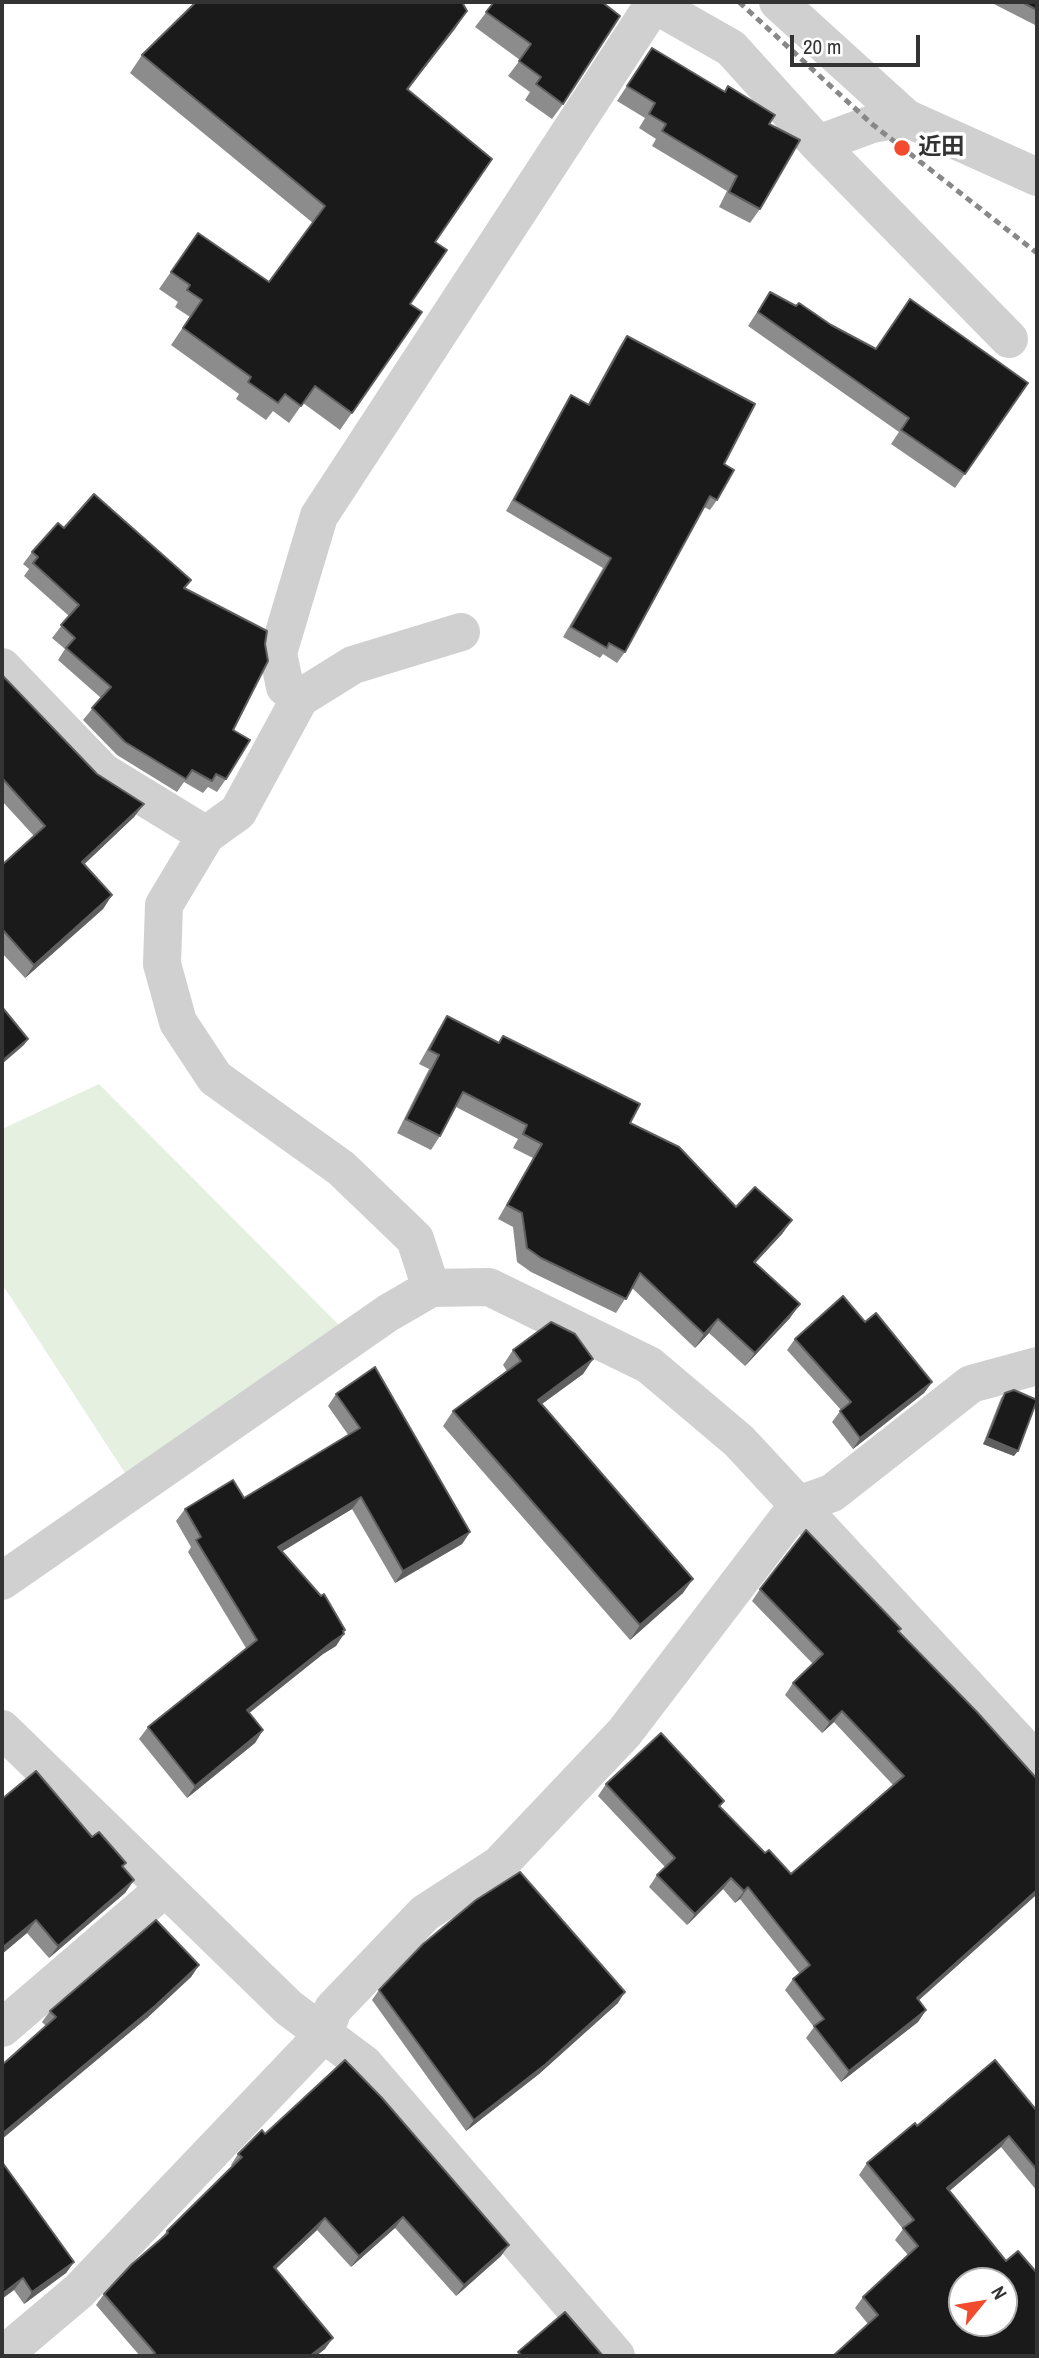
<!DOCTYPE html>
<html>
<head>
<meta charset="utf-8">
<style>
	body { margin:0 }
	#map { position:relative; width:1039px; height:2358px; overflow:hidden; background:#fff; font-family:"Archivo Narrow",sans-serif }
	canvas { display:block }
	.frame { position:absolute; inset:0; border:4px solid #333; pointer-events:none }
	.north { position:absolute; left:948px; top:2267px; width:70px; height:70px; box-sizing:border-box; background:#fff; border:2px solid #adadad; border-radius:50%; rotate:60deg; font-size:19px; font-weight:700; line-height:28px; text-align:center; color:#333 }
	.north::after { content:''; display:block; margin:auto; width:24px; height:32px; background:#f24b2d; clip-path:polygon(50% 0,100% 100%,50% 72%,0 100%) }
	.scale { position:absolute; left:790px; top:35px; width:130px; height:32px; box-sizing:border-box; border:4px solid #333; border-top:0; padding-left:9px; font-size:21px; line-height:24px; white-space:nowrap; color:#333; -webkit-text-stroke:5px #fff; paint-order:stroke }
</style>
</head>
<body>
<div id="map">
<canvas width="1039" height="2358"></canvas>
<div class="frame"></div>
<div class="north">N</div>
<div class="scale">20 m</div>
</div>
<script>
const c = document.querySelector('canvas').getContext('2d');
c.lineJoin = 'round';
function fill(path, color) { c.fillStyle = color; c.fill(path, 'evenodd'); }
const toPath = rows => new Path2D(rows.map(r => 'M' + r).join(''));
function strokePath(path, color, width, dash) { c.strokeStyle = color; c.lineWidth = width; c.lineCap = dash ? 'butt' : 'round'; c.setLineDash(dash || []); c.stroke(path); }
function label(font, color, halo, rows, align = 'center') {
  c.font = font + ' "Archivo Narrow","Noto Sans JP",sans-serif'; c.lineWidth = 7; c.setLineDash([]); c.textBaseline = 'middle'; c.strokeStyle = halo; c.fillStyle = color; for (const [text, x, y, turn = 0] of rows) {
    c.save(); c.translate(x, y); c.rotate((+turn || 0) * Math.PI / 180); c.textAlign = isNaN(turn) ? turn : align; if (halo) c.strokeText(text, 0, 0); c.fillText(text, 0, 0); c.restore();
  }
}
fill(toPath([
	[99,1084,343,1329,127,1476,2,1284,2,1129]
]), '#e5f0e1');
strokePath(toPath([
	[650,2,731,48,818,144,1009,339],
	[778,2,906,118,1037,177],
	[818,144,872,124,906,118],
	[2,667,103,772,206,835],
	[300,698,285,687,278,653,319,516,653,5],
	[431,1288,415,1239,341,1168,215,1078,178,1022,162,964,164,905,206,835,238,812,300,698,353,665,461,632],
	[2,1581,388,1313,431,1288,489,1287,649,1365,739,1441,1037,1762],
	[2,1729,289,2008,364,2064,616,2356],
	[2,2028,165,1888],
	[2,2356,79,2291,324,2034,333,2009,425,1913,499,1865,624,1733,798,1505,832,1493,971,1384,1037,1366]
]), '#d0d0d0', 38);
strokePath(toPath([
	[739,2,872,124,1037,253]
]), '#888', 5, [7, 5]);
fill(toPath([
	[494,2,602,2,563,104,552,119,525,100,530,92,508,76,520,60,475,27],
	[990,2,1037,2,1037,26],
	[467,11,408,90,435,242,410,304,422,312,340,430,303,403,289,423,273,411,266,420,236,399,239,394,171,345,190,317,175,307,178,302,159,289,198,233,269,282,313,223,130,73,142,55],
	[652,48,769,124,760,209,750,223,719,207,727,191,652,146,656,139,639,128,645,118,617,101],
	[770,292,876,349,1028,383,955,488,891,444,899,432,748,326],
	[627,336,724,464,717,500,710,510,704,507,625,652,617,663,603,654,600,658,563,637,603,568,506,511,564,406,571,395,588,404,620,346],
	[64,528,185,588,233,730,226,779,217,792,208,787,203,793,184,782,177,792,117,755,83,720,101,698,58,660,65,649,52,638,69,616,24,576,29,569,23,564,32,552],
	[2,675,97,774,144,804,134,817,84,864,112,895,103,909,25,978,2,953,2,865,34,836,2,801],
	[447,1016,498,1043,503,1036,630,1123,736,1207,792,1220,782,1234,755,1263,790,1318,745,1366,709,1333,695,1348,632,1288,616,1313,531,1272,517,1262,513,1227,498,1219,533,1158,513,1148,518,1139,456,1107,440,1136,431,1150,397,1133,429,1069,419,1064,438,1030],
	[865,1322,932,1382,924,1393,853,1449,832,1422,841,1410,787,1350,795,1339],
	[513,1350,593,1359,583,1374,542,1404,683,1593,630,1640,443,1426,453,1411,507,1371,503,1365],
	[1005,1393,1014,1456,983,1444,1001,1398],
	[336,1394,470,1532,462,1544,395,1583,352,1509,282,1551,343,1632,336,1646,323,1654,249,1713,263,1730,255,1743,187,1798,139,1739,148,1727,246,1648,188,1552,191,1547,176,1521,185,1509,244,1498,349,1436,328,1406],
	[760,1589,901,1629,899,1631,1037,1779,1037,1898,1035,1896,919,2000,926,2010,918,2022,841,2082,806,2038,814,2027,785,1990,793,1979,800,1974,740,1899,735,1903,723,1889,687,1925,649,1887,657,1875,665,1867,598,1796,606,1784,724,1801,720,1807,765,1853,791,1874,893,1785,834,1722,822,1733,785,1695,793,1683,813,1664,752,1601],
	[2,1799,92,1837,126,1863,123,1867,134,1880,125,1893,49,1958,27,1933,2,1954],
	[199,1965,191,1977,147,2018,2,2139,2,2065,46,2026,42,2022,50,2011],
	[379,1990,618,2003,539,2074,466,2131,372,2000],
	[1037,2111,1037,2191,1001,2147,949,2191,1006,2261,868,2324,855,2308,863,2297,908,2255,895,2240,903,2229,859,2175,867,2163,917,2126],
	[265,2134,501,2256,456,2296,395,2228,351,2267,317,2230,276,2269,325,2349,316,2356,140,2356,96,2305,104,2294,160,2240,167,2231,232,2166,231,2165,238,2154],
	[2,2162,74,2262,66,2273,24,2304,14,2290]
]), '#8c8c8c');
fill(toPath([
	[467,11,455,29,395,106,407,89],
	[144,804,134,817,73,875,82,862],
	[112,895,103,909,25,978,34,965],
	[28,1039,24,1045,2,1064,2,1061],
	[792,1220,782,1234,744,1275,754,1262],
	[800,1304,790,1318,745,1366,755,1353],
	[718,1319,709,1333,695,1348,704,1334],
	[593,1359,583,1374,528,1414,538,1400],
	[932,1382,924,1393,853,1449,860,1438],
	[987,1438,1018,1451,1014,1456,983,1444],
	[361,1497,352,1509,270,1559,278,1547],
	[470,1532,462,1544,395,1583,403,1571],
	[693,1579,683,1593,630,1640,640,1625],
	[345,1630,340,1637,344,1634,336,1646,323,1654,238,1722,247,1710],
	[842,1711,834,1722,822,1733,830,1722],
	[263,1730,255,1743,187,1798,195,1786],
	[731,1878,723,1889,687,1925,695,1914],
	[134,1880,125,1893,49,1958,58,1946],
	[748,1887,740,1899,735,1903,744,1891],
	[1037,1890,1037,1893,1035,1896,909,2009,917,1998],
	[36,1920,27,1933,2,1954,2,1948],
	[199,1965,191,1977,147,2018,2,2139,2,2134],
	[625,1992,618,2003,539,2074,466,2131,474,2120],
	[926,2010,918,2022,841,2082,849,2071],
	[1009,2136,1001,2147,939,2200,947,2188],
	[403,2217,395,2228,351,2267,359,2256],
	[325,2218,317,2230,266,2278,274,2267],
	[509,2245,501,2256,456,2296,464,2285],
	[74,2262,66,2273,24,2304,32,2292],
	[23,2278,14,2290,2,2299,2,2294],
	[333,2338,325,2349,316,2356,310,2356]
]), '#5f5f5f');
const building = toPath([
	[196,2,462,2,467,11,407,89,492,159,435,242,447,250,410,304,422,312,352,413,315,386,301,406,285,394,278,403,248,382,251,377,183,328,202,300,187,290,190,285,171,272,198,233,269,282,325,206,142,55,196,2],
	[494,2,602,2,620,16,563,104,536,84,541,77,519,61,531,44,486,12,494,2],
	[1022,2,1037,2,1037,10,1022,2],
	[652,48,725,92,728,86,775,115,769,124,800,140,760,209,729,192,737,176,662,131,666,124,649,114,655,103,627,86,652,48],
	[770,292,796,306,799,303,831,325,876,349,910,299,1028,383,965,474,901,430,909,418,758,312,770,292],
	[627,336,755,404,724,464,734,470,717,500,710,496,625,652,609,643,607,648,571,627,611,558,514,500,571,395,589,405,627,336],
	[94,494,191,580,184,588,267,631,265,644,268,661,233,730,250,740,226,779,216,774,212,781,192,770,186,779,125,742,92,708,111,687,66,648,75,638,61,625,79,605,33,563,38,557,32,552,58,523,64,528,94,494],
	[2,675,97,774,144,804,82,862,112,895,34,965,2,929,2,865,45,826,2,778,2,675],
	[2,1007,28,1039,2,1061,2,1007],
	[447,1016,499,1043,503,1036,640,1104,630,1123,679,1147,736,1207,755,1187,792,1220,754,1262,800,1304,755,1353,718,1319,704,1334,640,1273,626,1299,541,1258,527,1248,522,1213,507,1205,542,1144,523,1134,527,1125,463,1092,440,1136,406,1119,439,1055,429,1050,447,1016],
	[843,1296,865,1322,876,1313,932,1382,860,1438,840,1411,851,1402,795,1339,843,1296],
	[551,1322,575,1334,593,1359,538,1400,693,1579,640,1625,453,1411,521,1361,513,1350,551,1322],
	[375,1367,470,1532,403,1571,361,1497,278,1547,321,1596,324,1594,345,1630,343,1631,344,1634,332,1642,247,1710,263,1730,195,1786,148,1727,257,1640,196,1540,201,1537,185,1509,233,1480,244,1498,360,1428,336,1394,375,1367],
	[1014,1390,1037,1400,1018,1451,987,1438,1005,1393,1014,1390],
	[806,1530,901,1629,898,1631,977,1712,1037,1779,1037,1890,917,1998,926,2010,849,2071,814,2026,824,2019,793,1979,810,1965,748,1887,744,1891,731,1878,695,1914,657,1875,675,1858,606,1784,661,1733,724,1801,719,1806,765,1853,769,1850,791,1874,904,1776,842,1711,830,1722,793,1683,823,1654,760,1589,806,1530],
	[36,1771,92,1837,99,1832,126,1863,122,1866,134,1880,58,1946,36,1920,2,1948,2,1799,36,1771],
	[520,1872,625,1992,546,2064,474,2120,379,1990,423,1944,476,1900,520,1872],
	[156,1920,199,1965,155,2006,2,2134,2,2065,56,2017,50,2011,156,1920],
	[345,2060,382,2098,509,2245,464,2285,403,2217,359,2256,325,2218,274,2267,333,2338,310,2356,151,2356,155,2353,104,2294,132,2264,168,2233,167,2231,242,2157,238,2154,262,2130,265,2134,345,2060],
	[995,2060,1037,2111,1037,2170,1009,2136,947,2188,1006,2261,1018,2251,1037,2273,1037,2356,833,2356,878,2315,863,2297,918,2246,903,2228,914,2220,867,2163,915,2123,917,2126,995,2060],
	[962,2281,1004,2281,1004,2323,962,2323,962,2281],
	[2,2162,74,2262,32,2292,23,2278,2,2294,2,2162],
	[565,2312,603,2356,522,2356,518,2352,565,2312]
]);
fill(building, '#1a1a1a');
strokePath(building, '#5f5f5f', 2);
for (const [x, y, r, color] of [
	[902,148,9,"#f24b2d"]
]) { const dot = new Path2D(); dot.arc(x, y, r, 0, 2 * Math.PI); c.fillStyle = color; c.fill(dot); strokePath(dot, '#fff', 2.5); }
label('bold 23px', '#333', '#fff', [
	["近田",918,148]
], 'left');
</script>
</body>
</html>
